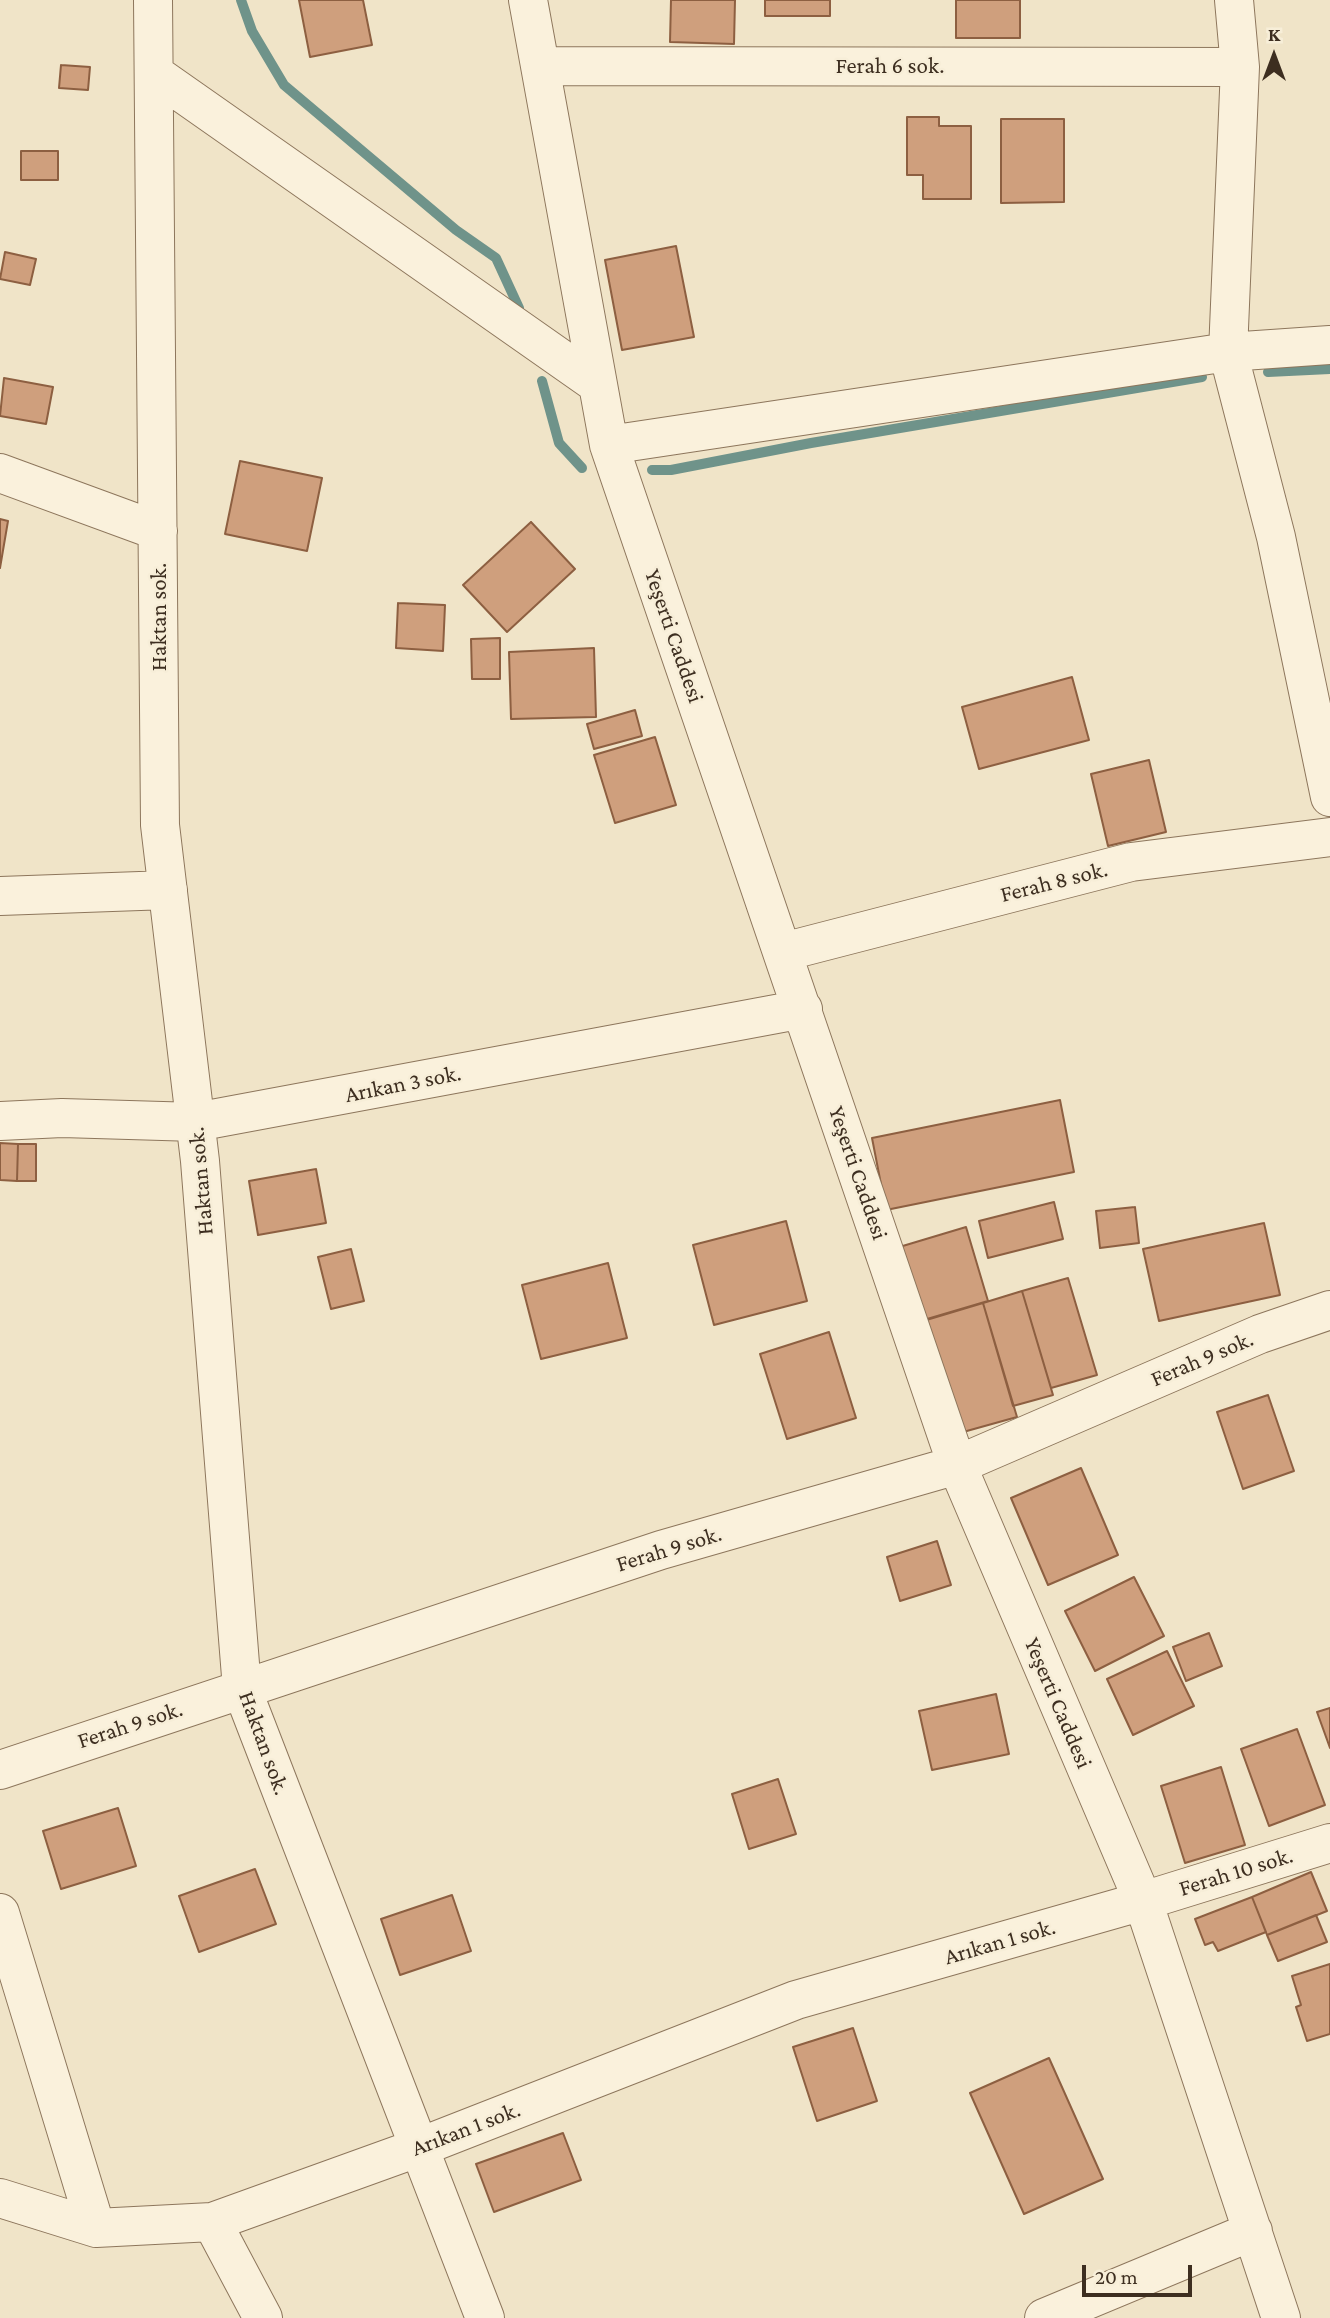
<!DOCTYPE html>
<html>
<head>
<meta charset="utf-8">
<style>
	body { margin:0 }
	#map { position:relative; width:1330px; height:2318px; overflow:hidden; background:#f0e4c8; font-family:"Crimson Pro",serif }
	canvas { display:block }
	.north { position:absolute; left:1239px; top:21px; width:70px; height:70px; -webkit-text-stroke:5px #f7eed8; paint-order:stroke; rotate:0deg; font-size:19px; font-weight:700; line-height:28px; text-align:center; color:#3d2e20 }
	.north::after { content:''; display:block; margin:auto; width:24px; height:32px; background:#3d2e20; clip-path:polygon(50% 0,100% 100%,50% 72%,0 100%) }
	.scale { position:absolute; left:1082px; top:2265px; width:110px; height:32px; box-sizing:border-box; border:4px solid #3d2e20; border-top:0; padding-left:9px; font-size:21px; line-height:24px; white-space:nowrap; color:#3d2e20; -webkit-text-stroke:5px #f7eed8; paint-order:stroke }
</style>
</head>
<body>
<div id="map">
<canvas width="1330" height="2318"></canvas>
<div class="north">K</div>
<div class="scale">20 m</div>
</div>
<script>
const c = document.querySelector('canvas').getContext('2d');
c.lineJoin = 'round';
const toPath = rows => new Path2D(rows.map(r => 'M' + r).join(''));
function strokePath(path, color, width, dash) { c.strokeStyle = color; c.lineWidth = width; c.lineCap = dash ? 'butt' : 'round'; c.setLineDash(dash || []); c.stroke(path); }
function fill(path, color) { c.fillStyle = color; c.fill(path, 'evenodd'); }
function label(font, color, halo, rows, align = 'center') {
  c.font = font + ' "Crimson Pro",serif'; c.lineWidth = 5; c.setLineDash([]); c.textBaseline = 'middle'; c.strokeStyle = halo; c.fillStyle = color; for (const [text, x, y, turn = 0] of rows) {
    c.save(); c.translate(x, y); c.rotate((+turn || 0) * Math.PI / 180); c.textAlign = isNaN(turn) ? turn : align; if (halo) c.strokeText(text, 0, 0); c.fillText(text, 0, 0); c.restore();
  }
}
strokePath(toPath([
	[241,0,252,31,284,85,456,230,496,258,519,308],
	[1268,372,1330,369],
	[542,381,559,443,582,468],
	[652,470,671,470,811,443,1202,377]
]), '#6f938a', 10);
const building = toPath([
	[299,0,363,0,372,45,310,57,299,0],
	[671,0,735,0,734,44,670,42,671,0],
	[765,0,830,0,830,16,765,16,765,0],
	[956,0,1020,0,1020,38,956,38,956,0],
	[61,65,90,67,88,90,59,88,61,65],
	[907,117,939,117,939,126,971,126,971,199,923,199,923,175,907,175,907,117],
	[1001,119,1064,119,1064,202,1001,203,1001,119],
	[21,151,58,151,58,180,21,180,21,151],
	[676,246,694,337,622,350,605,260,676,246],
	[5,252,36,259,30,285,0,279,5,252],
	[4,378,53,387,46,424,0,416,4,378],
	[240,461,322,478,307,551,225,534,240,461],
	[0,519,8,521,0,568,0,519],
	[531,522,575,569,507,632,463,585,531,522],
	[398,603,445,605,443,651,396,648,398,603],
	[500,638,500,679,472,679,471,639,500,638],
	[594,648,596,717,511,719,509,652,594,648],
	[1072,677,1089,740,979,769,962,707,1072,677],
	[635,710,642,736,594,749,587,724,635,710],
	[655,737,676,805,615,823,594,755,655,737],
	[1149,760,1166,832,1108,846,1091,774,1149,760],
	[1060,1100,1074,1172,886,1210,872,1138,1060,1100],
	[0,1143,18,1144,17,1181,0,1180,0,1143],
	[18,1144,36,1144,36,1181,17,1181,18,1144],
	[316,1169,326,1223,258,1235,249,1181,316,1169],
	[1054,1202,1063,1239,988,1258,979,1221,1054,1202],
	[1135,1207,1139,1243,1100,1248,1096,1211,1135,1207],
	[786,1221,807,1301,714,1325,693,1245,786,1221],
	[1264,1223,1280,1295,1159,1321,1143,1249,1264,1223],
	[966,1227,988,1301,917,1322,896,1248,966,1227],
	[351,1249,364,1301,331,1309,318,1257,351,1249],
	[608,1263,627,1338,541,1359,522,1285,608,1263],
	[1068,1278,1097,1375,1051,1388,1022,1291,1068,1278],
	[1022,1291,1053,1395,1013,1406,983,1303,1022,1291],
	[983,1303,1017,1417,956,1434,923,1321,983,1303],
	[829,1332,856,1418,787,1439,760,1354,829,1332],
	[1268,1395,1294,1471,1243,1489,1217,1412,1268,1395],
	[1081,1468,1118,1555,1048,1585,1011,1498,1081,1468],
	[937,1541,951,1585,900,1601,887,1557,937,1541],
	[1134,1577,1164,1636,1095,1671,1065,1611,1134,1577],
	[1209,1633,1222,1666,1186,1681,1173,1647,1209,1633],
	[1167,1651,1194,1706,1133,1735,1107,1679,1167,1651],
	[996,1694,1009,1754,932,1770,919,1711,996,1694],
	[1330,1708,1330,1748,1317,1712,1330,1708],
	[1297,1729,1325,1805,1269,1826,1241,1749,1297,1729],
	[1221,1767,1245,1845,1185,1863,1161,1786,1221,1767],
	[778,1779,796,1834,749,1849,732,1794,778,1779],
	[118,1808,136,1866,61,1889,43,1831,118,1808],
	[255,1869,276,1924,199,1952,179,1896,255,1869],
	[1311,1872,1327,1911,1267,1935,1252,1897,1311,1872],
	[452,1895,471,1951,400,1975,381,1919,452,1895],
	[1252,1897,1266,1932,1218,1951,1213,1942,1205,1945,1195,1919,1252,1897],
	[1316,1915,1327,1942,1278,1961,1267,1935,1316,1915],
	[1330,1964,1330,2034,1307,2041,1296,2007,1301,2005,1292,1976,1330,1964],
	[853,2028,877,2101,817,2121,793,2047,853,2028],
	[1049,2058,1103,2179,1024,2214,970,2093,1049,2058],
	[563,2133,581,2180,494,2212,476,2164,563,2133]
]);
fill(building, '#cf9f7d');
strokePath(building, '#8d5f41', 2);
const minor = toPath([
	[153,0,160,825,200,1161,242,1689,485,2318],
	[528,0,609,445,957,1465,1143,1901,1281,2318],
	[1234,0,1240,67,1228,352,1276,537,1330,797],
	[540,66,1240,67],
	[155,74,597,384],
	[609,445,1228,352,1330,345],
	[0,473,158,531],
	[0,896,168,890],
	[783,952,1131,862,1330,837],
	[0,1121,62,1118,196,1122,803,1009],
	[0,1770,661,1550,957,1465,1260,1334,1330,1310],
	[0,1913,96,2228,212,2222,420,2147,796,2000,1143,1901,1330,1843],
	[0,2198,96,2228],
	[212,2222,263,2318],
	[1044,2318,1253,2231]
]);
strokePath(minor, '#8d765c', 40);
strokePath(minor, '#faf1dc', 38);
label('23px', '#3d2e20', '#f7eed8', [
	["Ferah 6 sok.",890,66],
	["Haktan sok.",159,617,-90],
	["Yeşerti Caddesi",674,636,71],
	["Ferah 8 sok.",1054,882,-14],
	["Arıkan 3 sok.",403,1084,-11],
	["Yeşerti Caddesi",858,1173,71],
	["Haktan sok.",201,1181,-95],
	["Ferah 9 sok.",1202,1359,-23],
	["Ferah 9 sok.",669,1549,-17],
	["Yeşerti Caddesi",1058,1703,67],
	["Ferah 9 sok.",130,1725,-18],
	["Haktan sok.",264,1743,70],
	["Ferah 10 sok.",1236,1872,-17],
	["Arıkan 1 sok.",1000,1942,-16],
	["Arıkan 1 sok.",466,2129,-21]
]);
</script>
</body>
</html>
